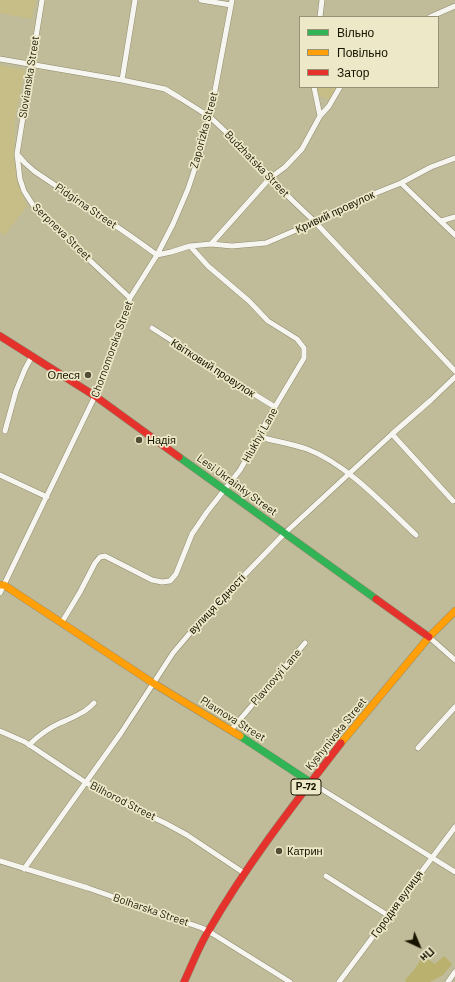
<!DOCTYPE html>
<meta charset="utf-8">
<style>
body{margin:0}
#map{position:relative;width:455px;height:982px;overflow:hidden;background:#c0bb98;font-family:Barlow,sans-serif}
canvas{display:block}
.legend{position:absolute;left:299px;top:16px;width:140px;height:72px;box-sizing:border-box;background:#ece8c8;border:1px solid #979378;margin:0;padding:5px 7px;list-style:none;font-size:12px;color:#171400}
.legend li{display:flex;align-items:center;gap:8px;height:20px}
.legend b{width:20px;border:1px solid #979378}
.north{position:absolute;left:399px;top:926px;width:40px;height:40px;-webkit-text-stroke:3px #ece8c8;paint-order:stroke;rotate:136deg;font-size:11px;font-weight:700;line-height:16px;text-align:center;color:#171400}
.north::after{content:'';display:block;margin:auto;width:14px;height:18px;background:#171400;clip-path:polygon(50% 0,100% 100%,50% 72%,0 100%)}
</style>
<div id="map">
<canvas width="455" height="982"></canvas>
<ul class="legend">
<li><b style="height:5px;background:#30b455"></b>Вільно</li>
<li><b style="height:5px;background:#ff9f0a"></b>Повільно</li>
<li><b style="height:5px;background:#e5322d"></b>Затор</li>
</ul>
<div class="north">Пн</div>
</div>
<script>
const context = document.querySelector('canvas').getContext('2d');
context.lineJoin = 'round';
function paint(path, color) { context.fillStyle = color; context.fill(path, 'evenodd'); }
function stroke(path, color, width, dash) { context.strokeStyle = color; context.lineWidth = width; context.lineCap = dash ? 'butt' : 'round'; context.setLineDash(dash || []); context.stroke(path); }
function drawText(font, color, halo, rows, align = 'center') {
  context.font = font + ' Barlow,sans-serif'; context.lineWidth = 3.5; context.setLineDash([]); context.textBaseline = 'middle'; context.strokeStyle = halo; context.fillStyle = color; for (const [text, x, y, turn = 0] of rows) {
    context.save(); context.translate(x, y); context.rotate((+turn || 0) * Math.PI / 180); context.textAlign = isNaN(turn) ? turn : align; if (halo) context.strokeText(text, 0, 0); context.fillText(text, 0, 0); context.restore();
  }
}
const built = new Path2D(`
 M 0,0 L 36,0 L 32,19 L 0,13 Z
 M 0,65 L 25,70 L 15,117 L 14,156 L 16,179 L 27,206 L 5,235 L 2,233 L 0,234 Z
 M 318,87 L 336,87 L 330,99 L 318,96 Z`);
const green = new Path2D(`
 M 423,956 L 435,964 L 444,956 L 452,964 L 443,975 L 430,982 L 406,982 L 405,980 L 414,970 Z`);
const street = new Path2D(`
 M 42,0 L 17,154 L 20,179 L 24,191 L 33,205 L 66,238 L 130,298
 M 201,0 L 231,5
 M 320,17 L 322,0
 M 430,17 L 455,6
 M 0,59 L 122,80 L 165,89 L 180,98 L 210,117 L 242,147 L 292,200 L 315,222 L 455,371
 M 122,80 L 135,0
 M 314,87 L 320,116
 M 17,154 L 25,163 L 34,171 C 75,199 117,225 157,255 L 173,224 L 188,189 L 204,141 L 210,117 L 232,0
 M 401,183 L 432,213 L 455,235
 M 441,221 L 455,217
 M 211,244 L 232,246 L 266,243 L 315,222 L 335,211 L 356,201 L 401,183 L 431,167 L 455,158
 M 152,328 L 182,347 L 215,370 L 275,407
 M 5,431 L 16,391 L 25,369 L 32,356
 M 392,434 L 453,501
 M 259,437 C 275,441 292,444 307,449 C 347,464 385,506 416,535
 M 0,475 L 47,497
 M 0,593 L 95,396 L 130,298 L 157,255 L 171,252 L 190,246 L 211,244 L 270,178 L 285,167 L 302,149 L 320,116 L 329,106 L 340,87
 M 62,622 L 80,592 L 95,563 L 100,557 L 105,556 L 152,580 L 162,582 L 170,581 L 176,574 L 192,534 L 207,512 L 240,470 L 259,437 L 266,422 L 304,358 L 304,348 L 297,339 L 268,321 L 249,301 L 208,266 L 190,246
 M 429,637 L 455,660
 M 231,730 L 305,643
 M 0,731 L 25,742 L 85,782 L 124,804 L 165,823 L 187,835 L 244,873
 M 29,745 C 38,736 49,728 60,723 C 67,720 75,717 81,713 C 86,711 90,707 94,703
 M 418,748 L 455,707
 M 310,782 L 455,872
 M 0,861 L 88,888 L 202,928 L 213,934 L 290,982
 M 24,869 L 121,733 L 173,653 L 201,620 L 285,533 L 392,434 L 431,400 L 455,377
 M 326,876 L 389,916
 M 339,982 L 455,827
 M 448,982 L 455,972`);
const fast = new Path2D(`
 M 179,457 L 376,599
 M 240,736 L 310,782`);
const slow = new Path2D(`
 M 0,585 L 4,585 L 153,683 L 240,736
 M 341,743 L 429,637 L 455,611`);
const jam = new Path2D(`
 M 0,336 L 95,396 L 179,457
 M 376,599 L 429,637
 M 184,982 C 192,965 199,946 209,930 C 247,864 294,804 341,743`);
const markers = [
 [88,375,4,"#524e35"],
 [139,440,4,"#524e35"],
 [279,851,4,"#524e35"]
];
const shields = [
 [306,787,30]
];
const shieldNames = [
 ["Р-72",306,787]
];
const streetNames = [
 ["Slovianska Street",29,77,-81],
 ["Zaporizka Street",204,130,-75],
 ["Budzhatska Street",257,164,46],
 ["Pidgirna Street",86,206,34],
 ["Кривий провулок",335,212,-25],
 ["Serpneva Street",62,232,44],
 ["Chornomorska Street",112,349,-70],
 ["Квітковий провулок",213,368,33],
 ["Hlukhyi Lane",260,435,-61],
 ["Lesi Ukrainky Street",237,485,36],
 ["вулиця Єдності",217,604,-47],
 ["Plavnovyi Lane",276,677,-49],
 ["Plavnova Street",233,719,32],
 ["Kyshynivska Street",336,734,-51],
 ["Bilhorod Street",123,801,27],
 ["Городня вулиця",397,904,-54],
 ["Bolharska Street",151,910,19]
];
const poiNames = [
 ["Олеся",80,375,"right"],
 ["Надія",147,440],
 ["Катрин",287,851]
];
paint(built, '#c6be86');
paint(green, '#b9b16d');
stroke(street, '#8e8b6e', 6);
stroke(fast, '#8e8b6e', 8);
stroke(slow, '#8e8b6e', 8);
stroke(jam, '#8e8b6e', 8);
stroke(street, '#f6f5f0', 5);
stroke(fast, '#30b455', 7);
stroke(slow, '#ff9f0a', 7);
stroke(jam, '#e5322d', 7);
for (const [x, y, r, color] of markers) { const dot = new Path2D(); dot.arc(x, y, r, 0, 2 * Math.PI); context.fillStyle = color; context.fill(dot); stroke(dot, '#ece8c8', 1.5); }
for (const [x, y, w] of shields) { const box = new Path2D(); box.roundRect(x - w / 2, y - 8, w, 16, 3); context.fillStyle = '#ece8c8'; context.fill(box); stroke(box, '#171400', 1); }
drawText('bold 10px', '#171400', null, shieldNames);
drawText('11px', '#171400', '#ece8c8', streetNames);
drawText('11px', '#171400', '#ece8c8', poiNames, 'left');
</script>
